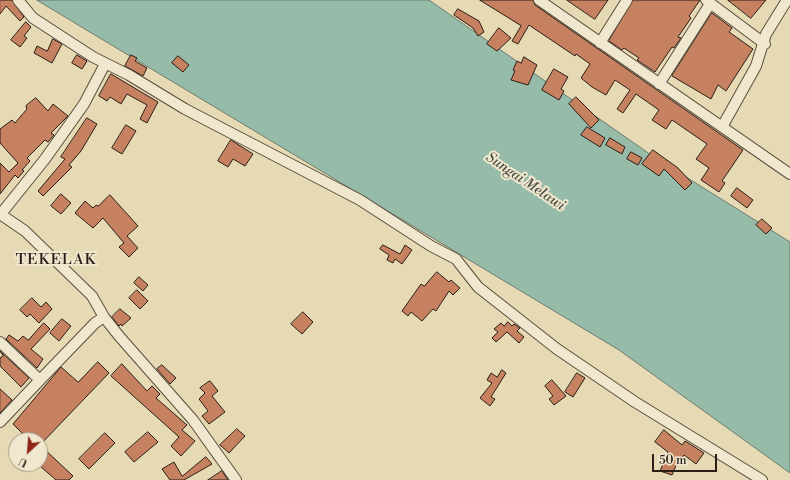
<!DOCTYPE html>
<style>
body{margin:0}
#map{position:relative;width:790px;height:480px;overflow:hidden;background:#e6dab4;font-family:"Libre Bodoni",serif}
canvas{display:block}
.north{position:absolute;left:8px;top:432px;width:40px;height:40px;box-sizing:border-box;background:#efe7ce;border:1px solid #a19785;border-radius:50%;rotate:206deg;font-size:11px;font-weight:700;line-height:16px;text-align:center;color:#2b1e17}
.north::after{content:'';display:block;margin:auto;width:14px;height:18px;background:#8f2418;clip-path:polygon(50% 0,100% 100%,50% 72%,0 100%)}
.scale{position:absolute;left:652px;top:454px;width:65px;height:18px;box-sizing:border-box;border:2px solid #2b1e17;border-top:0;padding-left:5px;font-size:12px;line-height:14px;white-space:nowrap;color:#2b1e17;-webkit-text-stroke:3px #efe7ce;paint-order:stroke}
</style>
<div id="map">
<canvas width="790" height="480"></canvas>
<div class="north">U</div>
<div class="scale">50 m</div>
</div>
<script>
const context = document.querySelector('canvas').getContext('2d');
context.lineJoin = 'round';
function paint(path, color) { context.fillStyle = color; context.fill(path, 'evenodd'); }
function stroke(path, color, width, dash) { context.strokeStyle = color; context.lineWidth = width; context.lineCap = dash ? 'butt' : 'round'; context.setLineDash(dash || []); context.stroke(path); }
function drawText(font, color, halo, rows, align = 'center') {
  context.font = font + ' "Libre Bodoni",serif'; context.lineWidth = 4; context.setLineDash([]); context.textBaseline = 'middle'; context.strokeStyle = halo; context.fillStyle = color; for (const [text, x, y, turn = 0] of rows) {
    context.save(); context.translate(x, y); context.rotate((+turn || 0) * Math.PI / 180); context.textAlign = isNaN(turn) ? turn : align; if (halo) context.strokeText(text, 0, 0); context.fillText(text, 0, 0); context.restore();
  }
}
const water = new Path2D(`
 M 37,0 L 429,0 L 654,157 L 790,242 L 790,473 L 619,350 Z`);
const building = new Path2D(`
 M 0,0 L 12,0 L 24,17 L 20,21 L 6,6 L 0,14 Z
 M 480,0 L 533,0 L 535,5 L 743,150 L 722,181 L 725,183 L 719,192 L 701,180 L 709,168 L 696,159 L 707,144 L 672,120 L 666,129 L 652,120 L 659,110 L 636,94 L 623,113 L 617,109 L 630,90 L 615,80 L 606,95 L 592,87 L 581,78 L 590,64 L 576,54 L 575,56 L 529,25 L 518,44 L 512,41 L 521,26 Z
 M 567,0 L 608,0 L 595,19 Z
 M 633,0 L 700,0 L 689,16 L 691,18 L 678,37 L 681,38 L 674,48 L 672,47 L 655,72 L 637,60 L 639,58 L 624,48 L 622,50 L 609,41 Z
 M 728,0 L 766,0 L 751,18 Z
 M 458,9 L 479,21 L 484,32 L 478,36 L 473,28 L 454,15 Z
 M 712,13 L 732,28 L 729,32 L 753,49 L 726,91 L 718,85 L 711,99 L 672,76 Z
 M 26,22 L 31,27 L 24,36 L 27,38 L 20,47 L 11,40 Z
 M 499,28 L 511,38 L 497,51 L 487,44 Z
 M 53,39 L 62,44 L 52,63 L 34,53 L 37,46 L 47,51 Z
 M 77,55 L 87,61 L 82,69 L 72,63 Z
 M 131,55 L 137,58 L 135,61 L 147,68 L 143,76 L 125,66 Z
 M 178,56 L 189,65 L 183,72 L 172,63 Z
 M 524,57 L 537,65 L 528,85 L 511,80 L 515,71 L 513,70 L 517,61 L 521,63 Z
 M 554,69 L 568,77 L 561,89 L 564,91 L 559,100 L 542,90 Z
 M 111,74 L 158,102 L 147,123 L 140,119 L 147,105 L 127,94 L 121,104 L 110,97 L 107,101 L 99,96 Z
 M 576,97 L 599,120 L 591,128 L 569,104 Z
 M 36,98 L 48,111 L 53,104 L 68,116 L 51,133 L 54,135 L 48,142 L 45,140 L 27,158 L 30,161 L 22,170 L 24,171 L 18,178 L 15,175 L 0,194 L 0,163 L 9,172 L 18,163 L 0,143 L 0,129 L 12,120 L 15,123 L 27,109 L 26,106 Z
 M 87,118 L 97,124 L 81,151 L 69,165 L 72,167 L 43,196 L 38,191 L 65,159 L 61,157 Z
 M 126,125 L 136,131 L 122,154 L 112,148 Z
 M 587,127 L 605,138 L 600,147 L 581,135 Z
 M 610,138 L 625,147 L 622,154 L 606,145 Z
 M 231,140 L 253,154 L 245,166 L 233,159 L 228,167 L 218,161 Z
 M 653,150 L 678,168 L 692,183 L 685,190 L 664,169 L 659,176 L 642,164 Z
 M 631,152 L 642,158 L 638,165 L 627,159 Z
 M 737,188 L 753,200 L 747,208 L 731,196 Z
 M 61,194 L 71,203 L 61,214 L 51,206 Z
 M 110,195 L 138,226 L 127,236 L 138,248 L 129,257 L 119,247 L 124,243 L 103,218 L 93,228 L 75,213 L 85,201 L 93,208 L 96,205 L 98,206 Z
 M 762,219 L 772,228 L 766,234 L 756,225 Z
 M 383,245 L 400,254 L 405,245 L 412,250 L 402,264 L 395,259 L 393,263 L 387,260 L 389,255 L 380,249 Z
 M 437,272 L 449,282 L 451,280 L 460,288 L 453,295 L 449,291 L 436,311 L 433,309 L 422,321 L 411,312 L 408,316 L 402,311 L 421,284 L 424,286 Z
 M 139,277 L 148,285 L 143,291 L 134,283 Z
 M 137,290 L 148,301 L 140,309 L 129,298 Z
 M 32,298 L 41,307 L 46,302 L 52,309 L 39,323 L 30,314 L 27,317 L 20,310 Z
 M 120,309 L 131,318 L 122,326 L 121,324 L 119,326 L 112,317 Z
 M 303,312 L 313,322 L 302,334 L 291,324 Z
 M 62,319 L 71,326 L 59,341 L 50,333 Z
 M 508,322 L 512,326 L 514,324 L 520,328 L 517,331 L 524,337 L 519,343 L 507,332 L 496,342 L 492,338 L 498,332 L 494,329 L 501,323 L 504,326 Z
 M 44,323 L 50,329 L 31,349 L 43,359 L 37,368 L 6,339 L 9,335 L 18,341 L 23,336 L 28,340 Z
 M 0,351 L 29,378 L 21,387 L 0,366 L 0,358 L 3,356 Z
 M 98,362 L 109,373 L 40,445 L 73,476 L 69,480 L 56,480 L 40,466 L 40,440 L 29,440 L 13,424 L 61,367 L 78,382 Z
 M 122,364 L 147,391 L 152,386 L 160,394 L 156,398 L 187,425 L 182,430 L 195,441 L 181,456 L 171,446 L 179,437 L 111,376 Z
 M 162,365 L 176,378 L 170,384 L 157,369 Z
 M 502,370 L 506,373 L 491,397 L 495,399 L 490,406 L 480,398 L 492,383 L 487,380 L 491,373 L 497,377 Z
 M 577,373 L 585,378 L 573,397 L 565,392 Z
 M 552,380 L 566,396 L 554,405 L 549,399 L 553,396 L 545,386 Z
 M 210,381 L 218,391 L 212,396 L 225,412 L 209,424 L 202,416 L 208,411 L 199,399 L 205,393 L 200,388 Z
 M 0,389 L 12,400 L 0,413 Z
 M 237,429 L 245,436 L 229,453 L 220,445 Z
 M 664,430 L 682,445 L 685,441 L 704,453 L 696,464 L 684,455 L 681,460 L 679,458 L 672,475 L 660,471 L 668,452 L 655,442 Z
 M 148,432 L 158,442 L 134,462 L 125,452 Z
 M 105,433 L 115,443 L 89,469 L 79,459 Z
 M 206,457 L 212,464 L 184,480 L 170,480 L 162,469 L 174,462 L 182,476 Z
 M 222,471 L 228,480 L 208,480 Z`);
const street = new Path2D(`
 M 18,0 L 33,18 L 93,57 L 129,75 L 185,109 L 360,200 L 431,246 L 456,259 L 478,287 L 557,349 L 635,402 L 762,480
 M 539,0 L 790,174
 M 706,0 L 765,44
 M 600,43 L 627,0
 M 659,84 L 710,4
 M 722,127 L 756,66 L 766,34 L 787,0
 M 0,214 L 25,231 L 92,296 L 104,317 L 119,336 L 193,420 L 236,480
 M 0,215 L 45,159 L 84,104 L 105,64
 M 0,342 L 40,380 L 95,323 L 104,317
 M 0,422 L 40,380`);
const waterNames = [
 ["Sungai Melawi",525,182,34]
];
const quarterNames = [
 ["TEKELAK",56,260]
];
paint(water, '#97bba9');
stroke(water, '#6c7c6f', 1);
paint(building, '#c68160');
stroke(building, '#2b1e17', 1);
stroke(street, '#5a4d3e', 12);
stroke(street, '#efe7ce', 10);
drawText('italic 14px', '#4b4d43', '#efe7ce', waterNames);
context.letterSpacing = '1px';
drawText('15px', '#2b1e17', '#efe7ce', quarterNames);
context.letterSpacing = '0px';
</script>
